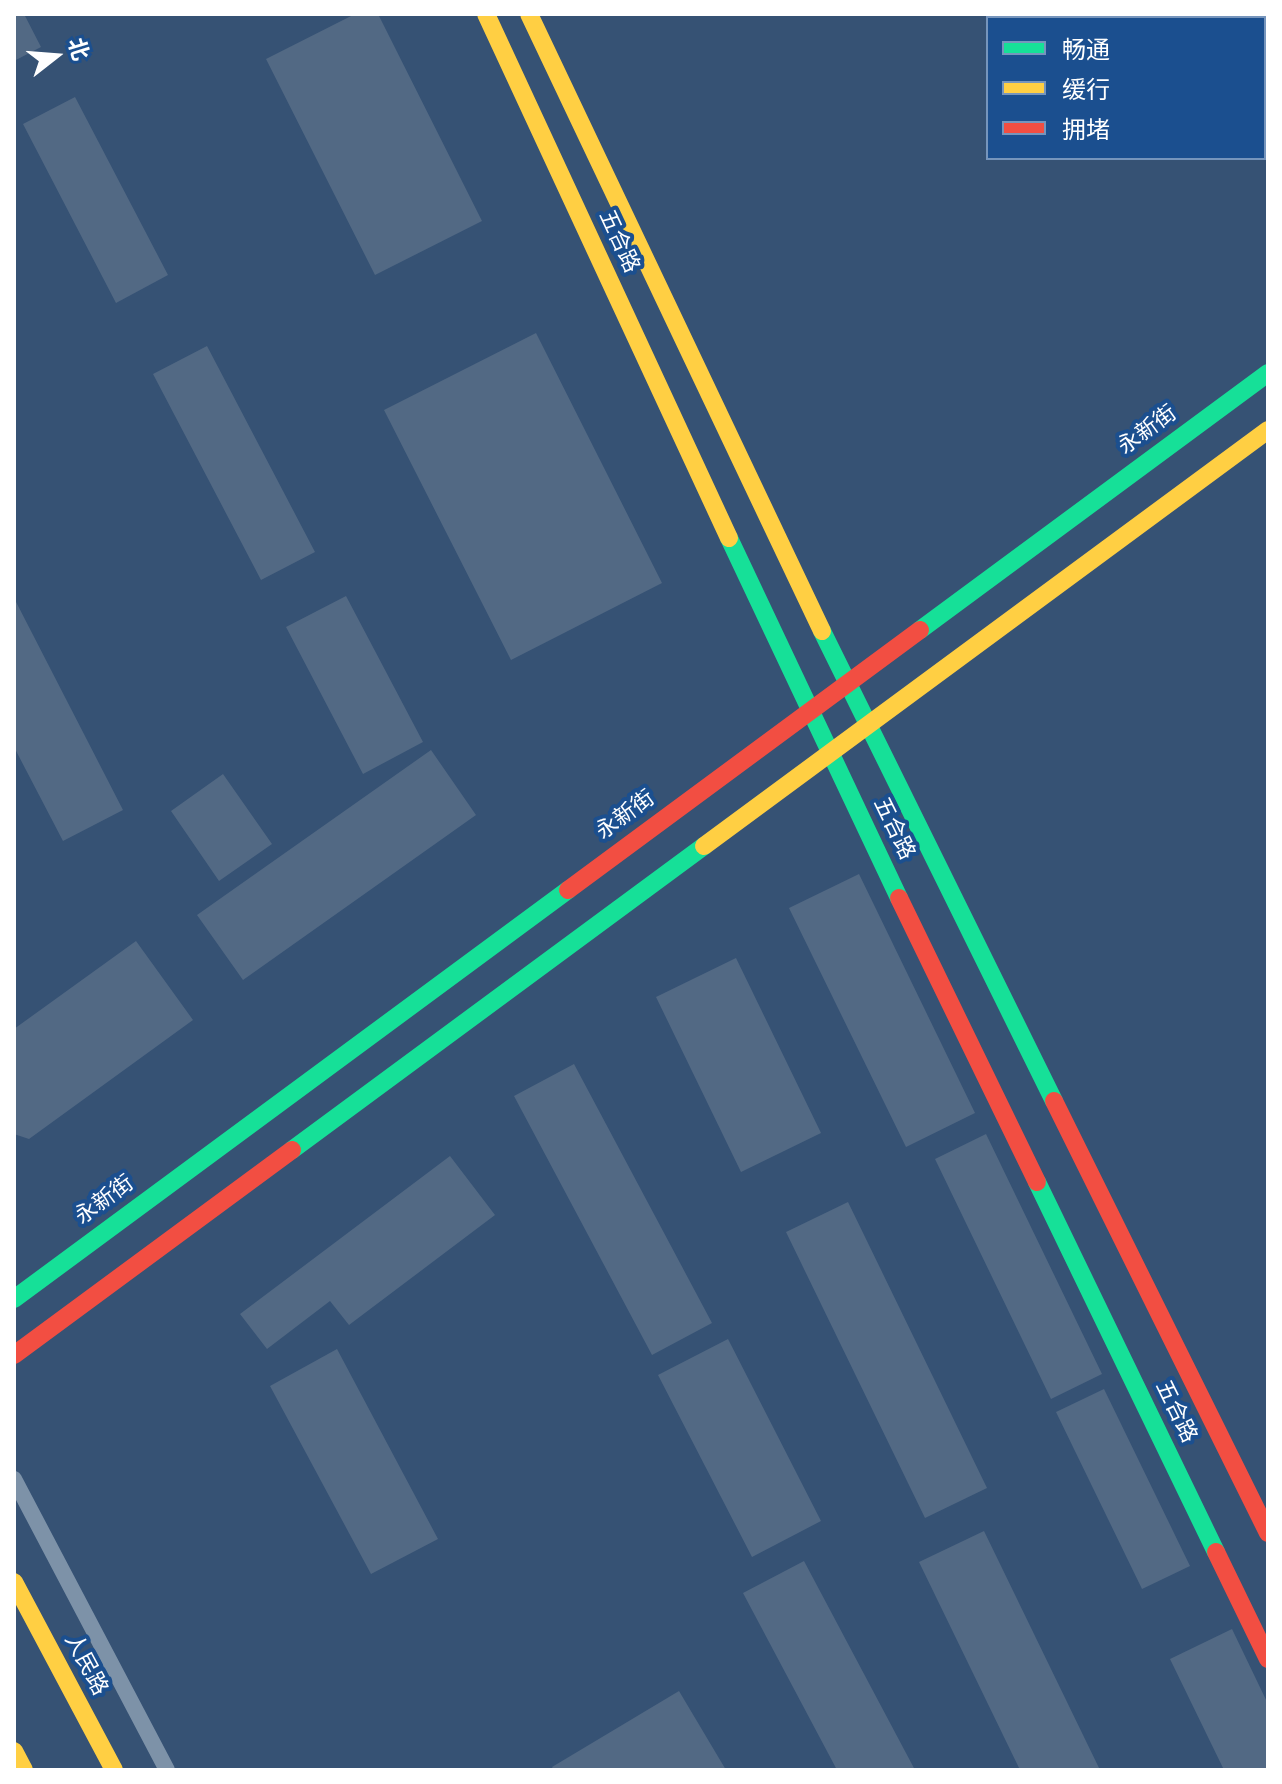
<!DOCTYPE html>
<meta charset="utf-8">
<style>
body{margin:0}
#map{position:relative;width:1282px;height:1784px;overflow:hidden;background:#365274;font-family:Jost,"Noto Sans SC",sans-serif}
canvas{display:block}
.frame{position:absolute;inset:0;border:16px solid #fff;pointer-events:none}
.legend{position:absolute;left:986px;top:16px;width:280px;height:144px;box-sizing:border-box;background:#1b4f8f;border:2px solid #7695bc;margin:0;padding:10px 14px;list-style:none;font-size:24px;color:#fff}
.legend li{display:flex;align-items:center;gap:16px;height:40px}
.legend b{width:40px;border:2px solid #7695bc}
.north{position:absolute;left:16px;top:16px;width:80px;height:80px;-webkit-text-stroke:6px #1b4f8f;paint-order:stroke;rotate:73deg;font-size:22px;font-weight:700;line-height:32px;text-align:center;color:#fff}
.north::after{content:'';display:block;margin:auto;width:28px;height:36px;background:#fff;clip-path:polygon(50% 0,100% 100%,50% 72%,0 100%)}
</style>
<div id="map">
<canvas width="1282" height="1784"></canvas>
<div class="frame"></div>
<ul class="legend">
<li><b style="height:10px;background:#16e098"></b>畅通</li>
<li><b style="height:10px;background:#ffcf43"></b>缓行</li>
<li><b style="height:10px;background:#f24e42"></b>拥堵</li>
</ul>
<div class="north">北</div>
</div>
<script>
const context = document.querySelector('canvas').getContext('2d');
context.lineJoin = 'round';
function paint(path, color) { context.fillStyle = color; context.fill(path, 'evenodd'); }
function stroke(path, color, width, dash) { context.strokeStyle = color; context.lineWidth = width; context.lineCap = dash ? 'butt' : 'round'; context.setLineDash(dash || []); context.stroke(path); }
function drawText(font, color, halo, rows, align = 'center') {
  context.font = font + ' Jost,"Noto Sans SC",sans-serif'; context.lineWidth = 8; context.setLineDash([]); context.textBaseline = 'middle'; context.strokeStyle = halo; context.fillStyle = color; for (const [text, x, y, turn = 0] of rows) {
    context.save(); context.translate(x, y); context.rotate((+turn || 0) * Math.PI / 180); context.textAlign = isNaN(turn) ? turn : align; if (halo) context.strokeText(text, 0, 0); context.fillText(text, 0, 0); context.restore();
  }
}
const building = new Path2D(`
 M 14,14 L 24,14 L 41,47 L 14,61 Z
 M 355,14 L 378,14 L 482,221 L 375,275 L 266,59 Z
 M 75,97 L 168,275 L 116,303 L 23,124 Z
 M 536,333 L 662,583 L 511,660 L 384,410 Z
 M 207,346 L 315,552 L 261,580 L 153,374 Z
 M 346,596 L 423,742 L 363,774 L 286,627 Z
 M 14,598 L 123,810 L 63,841 L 14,747 Z
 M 431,750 L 476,815 L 243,980 L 197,915 Z
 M 223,774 L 272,844 L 219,881 L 171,811 Z
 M 859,874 L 975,1113 L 906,1147 L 789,908 Z
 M 136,941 L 193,1020 L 29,1139 L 14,1134 L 14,1029 Z
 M 736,958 L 821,1133 L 741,1172 L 656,997 Z
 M 574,1064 L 712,1323 L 652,1355 L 514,1096 Z
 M 986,1134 L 1102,1374 L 1051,1399 L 935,1159 Z
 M 450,1156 L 495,1215 L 349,1325 L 330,1301 L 267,1349 L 240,1314 Z
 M 848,1202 L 987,1488 L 925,1518 L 786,1232 Z
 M 728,1339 L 821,1521 L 752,1557 L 658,1375 Z
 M 337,1349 L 438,1539 L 371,1574 L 270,1386 Z
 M 1104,1389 L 1190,1566 L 1142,1589 L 1056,1412 Z
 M 984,1531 L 1100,1770 L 1020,1770 L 919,1562 Z
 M 804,1561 L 915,1770 L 837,1770 L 743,1593 Z
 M 1232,1629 L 1268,1704 L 1268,1770 L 1224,1770 L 1170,1659 Z
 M 679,1691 L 726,1770 L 554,1770 L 552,1767 Z`);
const lane = new Path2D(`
 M 14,1479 L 167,1770`);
const fast = new Path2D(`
 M 729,538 L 899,898
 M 920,630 L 1268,373
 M 822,631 L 1054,1101
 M 292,1150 L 704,846
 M 1037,1182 L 1216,1552
 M 14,1299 L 568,890`);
const slow = new Path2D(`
 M 486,14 L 729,538
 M 529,14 L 822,631
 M 704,846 L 1268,430
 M 14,1582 L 114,1770
 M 14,1751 L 24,1770`);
const jam = new Path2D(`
 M 568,890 L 920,630
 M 899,898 L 1037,1182
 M 1054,1101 L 1268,1533
 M 14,1355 L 292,1150
 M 1216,1552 L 1268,1659`);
const streetNames = [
 ["五合路",618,242,65],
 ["永新街",1148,431,-36],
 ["永新街",626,816,-36],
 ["五合路",893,829,64],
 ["永新街",105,1201,-36],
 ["五合路",1175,1412,64],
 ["人民路",85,1665,62]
];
paint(building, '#526984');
stroke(lane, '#7d92a8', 16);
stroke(fast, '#16e098', 18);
stroke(slow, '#ffcf43', 18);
stroke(jam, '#f24e42', 18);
drawText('22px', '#fff', '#1b4f8f', streetNames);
</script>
